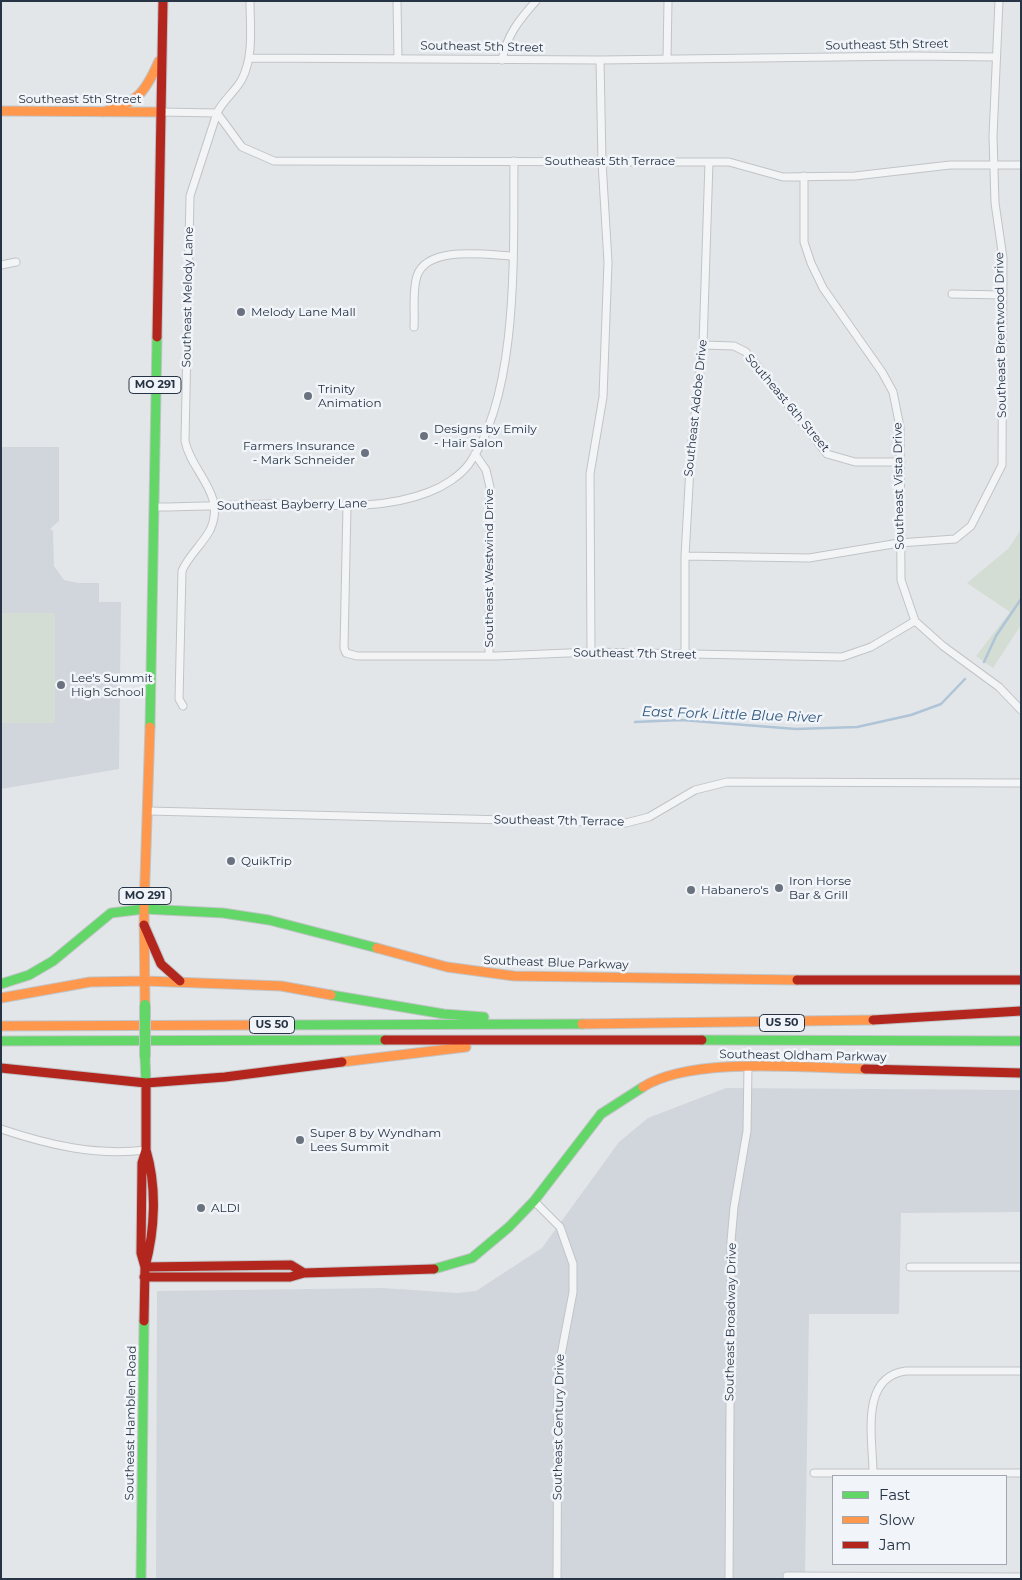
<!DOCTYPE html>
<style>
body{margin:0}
#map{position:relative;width:1022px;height:1580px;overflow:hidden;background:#e3e6e9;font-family:Montserrat,sans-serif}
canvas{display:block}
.frame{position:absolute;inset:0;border:2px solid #273445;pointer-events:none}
.legend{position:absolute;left:832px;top:1475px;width:175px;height:90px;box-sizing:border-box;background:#f1f4f8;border:1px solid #a0a7b0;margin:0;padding:6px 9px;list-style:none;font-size:15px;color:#273445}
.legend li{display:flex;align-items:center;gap:10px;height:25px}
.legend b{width:25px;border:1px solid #a0a7b0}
</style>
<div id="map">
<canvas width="1022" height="1580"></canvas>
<div class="frame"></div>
<ul class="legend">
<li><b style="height:6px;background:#63d668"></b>Fast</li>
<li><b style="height:6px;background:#ff974d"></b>Slow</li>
<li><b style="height:6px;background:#b3261e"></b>Jam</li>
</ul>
</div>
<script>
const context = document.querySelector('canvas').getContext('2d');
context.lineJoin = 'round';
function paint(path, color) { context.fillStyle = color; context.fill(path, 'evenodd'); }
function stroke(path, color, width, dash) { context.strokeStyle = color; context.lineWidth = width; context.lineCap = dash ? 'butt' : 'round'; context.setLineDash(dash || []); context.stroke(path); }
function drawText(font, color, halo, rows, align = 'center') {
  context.font = font + ' Montserrat,sans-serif'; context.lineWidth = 5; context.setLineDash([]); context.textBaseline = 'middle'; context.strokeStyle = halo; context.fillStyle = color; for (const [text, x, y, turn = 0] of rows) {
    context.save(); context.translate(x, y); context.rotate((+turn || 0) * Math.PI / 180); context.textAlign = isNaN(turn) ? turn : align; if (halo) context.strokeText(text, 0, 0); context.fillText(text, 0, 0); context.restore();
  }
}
const built = new Path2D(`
 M 1,447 L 59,447 L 59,521 L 50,529 L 53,531 L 54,566 L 64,580 L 78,583 L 99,583 L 99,602 L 121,602 L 119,769 L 1,789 Z
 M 726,1088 L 1021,1090 L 1021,1212 L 901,1213 L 899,1314 L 809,1314 L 805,1579 L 156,1579 L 157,1291 L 383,1288 L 457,1293 L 476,1291 L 542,1248 L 619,1142 L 648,1118 Z`);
const green = new Path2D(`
 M 1021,529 L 1021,625 L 993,668 L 976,656 L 1010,612 L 967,583 L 1009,548 Z
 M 1,613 L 55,613 L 55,723 L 1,723 Z`);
const stream = new Path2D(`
 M 984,662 L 996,636 L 1021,599
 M 635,722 L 681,720 L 796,729 L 857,727 L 911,715 L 941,704 L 965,679`);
const street = new Path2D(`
 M 397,1 L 398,59
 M 249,58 L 600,60 L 914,56 L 995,57
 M 667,59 L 668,1
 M 502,60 C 507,35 519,20 536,1
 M 161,112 L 217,113
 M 217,113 L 242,147 L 274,161 L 709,162 L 729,162 L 783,177 L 855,176 L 950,165 L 1021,165
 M 804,176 L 804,242 L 811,263 L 823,288 L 882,372 L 893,392 L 900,427 L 901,580 L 915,621 L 943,646 L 999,687 L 1021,710
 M 1,265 L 16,262
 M 952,294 L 1003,295
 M 414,327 C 415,311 412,291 417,276 C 427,245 488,255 513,256
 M 703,345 L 734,346 L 746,352 L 827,454 L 855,462 L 901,462
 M 475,454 L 486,470 L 490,487 L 489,656
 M 347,506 L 344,648 L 346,653 L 357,656 L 497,656 L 591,652 L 842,657 L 871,647 L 915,621
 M 155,507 C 192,507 230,505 268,504 C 322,504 378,512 429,492 C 443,487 460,476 469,464 C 520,393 513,247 514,161
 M 685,556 L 809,558 L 899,543 L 955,539 L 971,526 L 1002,465 L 1003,258 L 995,203 L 993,136 L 999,1
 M 591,652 L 590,474 L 603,397 L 608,262 L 602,162 L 600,60
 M 685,654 L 685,556 L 691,450 L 703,345 L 709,162
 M 183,706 L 179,699 L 182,571 C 188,556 202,545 210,530 C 227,494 191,472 185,441 L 190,196 L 217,113 C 223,100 236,91 242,79 C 254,56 250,26 250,1
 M 149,811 L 626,823 L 649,817 L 695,790 L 727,782 L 1021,783
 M 1,1129 C 49,1145 95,1156 146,1150
 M 534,1201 L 560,1227 L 573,1264 L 573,1292 L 558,1371 L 557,1579
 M 910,1267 L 1021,1267
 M 814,1473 L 1021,1473
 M 873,1473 C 873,1439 859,1377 906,1371 L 1021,1371
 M 787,1576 L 1021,1577
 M 729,1579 L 731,1241 L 734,1207 L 747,1131 L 748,1066`);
const fast = new Path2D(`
 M 150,727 L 157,337
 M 1,984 L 29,975 L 53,961 L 111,913 L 144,909 L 223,913 L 269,920 L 377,948
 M 331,995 L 444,1014 L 484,1017
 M 274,1025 L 582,1024
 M 702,1040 L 1021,1041
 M 1,1041 L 385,1040
 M 145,1057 L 146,1083
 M 434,1269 L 472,1258 L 509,1227 L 534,1201 L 601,1114 L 643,1087
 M 141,1579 L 144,1321`);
const slow = new Path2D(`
 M 1,111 L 161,112
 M 103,112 C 137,103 145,93 159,61
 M 377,948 L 447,967 L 514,976 L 797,980
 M 1,998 L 90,982 L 145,981 L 281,986 L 331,995
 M 145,1005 L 144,909 L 150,727
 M 582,1024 L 873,1020
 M 1,1026 L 274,1025
 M 342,1062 L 466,1047
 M 643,1087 C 691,1056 808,1068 865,1069`);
const jam = new Path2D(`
 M 157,337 L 163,1
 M 144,925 L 161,964 L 180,981
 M 797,980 L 1021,980
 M 873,1020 L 1021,1011
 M 385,1040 L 702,1040
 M 1,1068 L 146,1083 L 225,1077 L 342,1062
 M 865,1069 L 1021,1073
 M 146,1083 L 146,1150 L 142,1163 L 141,1253 L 145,1267 C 155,1230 157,1187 146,1150
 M 144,1277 L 290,1277 L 304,1273 L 434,1269
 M 144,1321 L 145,1267 L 291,1265 L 304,1273`);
const fastBridge = new Path2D(`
 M 145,1005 L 145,1057`);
const markers = [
 [241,312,5,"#69727e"],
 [308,396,5,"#69727e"],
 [424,436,5,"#69727e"],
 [365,453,5,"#69727e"],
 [61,685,5,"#69727e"],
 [231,861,5,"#69727e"],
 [779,888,5,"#69727e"],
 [691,890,5,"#69727e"],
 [300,1140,5,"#69727e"],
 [201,1208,5,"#69727e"]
];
const shields = [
 [155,385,52],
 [145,896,52],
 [782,1023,45],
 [272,1025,45]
];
const shieldNames = [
 ["MO 291",155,385],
 ["MO 291",145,896],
 ["US 50",782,1023],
 ["US 50",272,1025]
];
const streetNames = [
 ["Southeast 5th Street",887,45,-1],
 ["Southeast 5th Street",482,47,1],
 ["Southeast 5th Street",80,99],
 ["Southeast 5th Terrace",610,161],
 ["Southeast Melody Lane",188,297,-89],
 ["Southeast Brentwood Drive",1001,335,-91],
 ["Southeast 6th Street",787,403,50],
 ["Southeast Adobe Drive",696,408,-84],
 ["Southeast Vista Drive",899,486,-91],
 ["Southeast Bayberry Lane",292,505,-1],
 ["Southeast Westwind Drive",489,568,-90],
 ["Southeast 7th Street",635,654,1],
 ["Southeast 7th Terrace",559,821,1],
 ["Southeast Blue Parkway",556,963,2],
 ["Southeast Oldham Parkway",803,1056,1],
 ["Southeast Broadway Drive",731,1322,-89],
 ["Southeast Hamblen Road",131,1423,-89],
 ["Southeast Century Drive",559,1427,-89]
];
const poiNames = [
 ["Melody Lane Mall",251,312],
 ["Trinity",318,389],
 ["Animation",318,403],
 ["Designs by Emily",434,429],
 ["- Hair Salon",434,443],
 ["Farmers Insurance",355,446,"right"],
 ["- Mark Schneider",355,460,"right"],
 ["Lee's Summit",71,678],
 ["High School",71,692],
 ["QuikTrip",241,861],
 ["Iron Horse",789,881],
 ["Bar & Grill",789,895],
 ["Habanero's",701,890],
 ["Super 8 by Wyndham",310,1133],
 ["Lees Summit",310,1147],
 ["ALDI",211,1208]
];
const waterNames = [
 ["East Fork Little Blue River",732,715,2]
];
paint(built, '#d1d6dd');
paint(green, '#d4ddd3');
stroke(stream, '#afc4d7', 2.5);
stroke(street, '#c1c4c7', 9);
stroke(fast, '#c1c4c7', 11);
stroke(slow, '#c1c4c7', 11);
stroke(jam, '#c1c4c7', 11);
stroke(street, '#f3f4f5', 7);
stroke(fast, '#63d668', 9);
stroke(slow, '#ff974d', 9);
stroke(jam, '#b3261e', 9);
stroke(fastBridge, '#bfc3c7', 12, []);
stroke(fastBridge, '#63d668', 10);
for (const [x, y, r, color] of markers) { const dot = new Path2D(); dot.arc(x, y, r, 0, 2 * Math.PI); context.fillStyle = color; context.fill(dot); stroke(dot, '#f1f4f8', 2); }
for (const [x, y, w] of shields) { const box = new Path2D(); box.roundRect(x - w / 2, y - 8.5, w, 17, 4); context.fillStyle = '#f1f4f8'; context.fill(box); stroke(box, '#273445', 1); }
drawText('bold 11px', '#273445', null, shieldNames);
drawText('12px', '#273445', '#f1f4f8', streetNames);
drawText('12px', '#273445', '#f1f4f8', poiNames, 'left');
drawText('italic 14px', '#2d557d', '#f1f4f8', waterNames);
</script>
